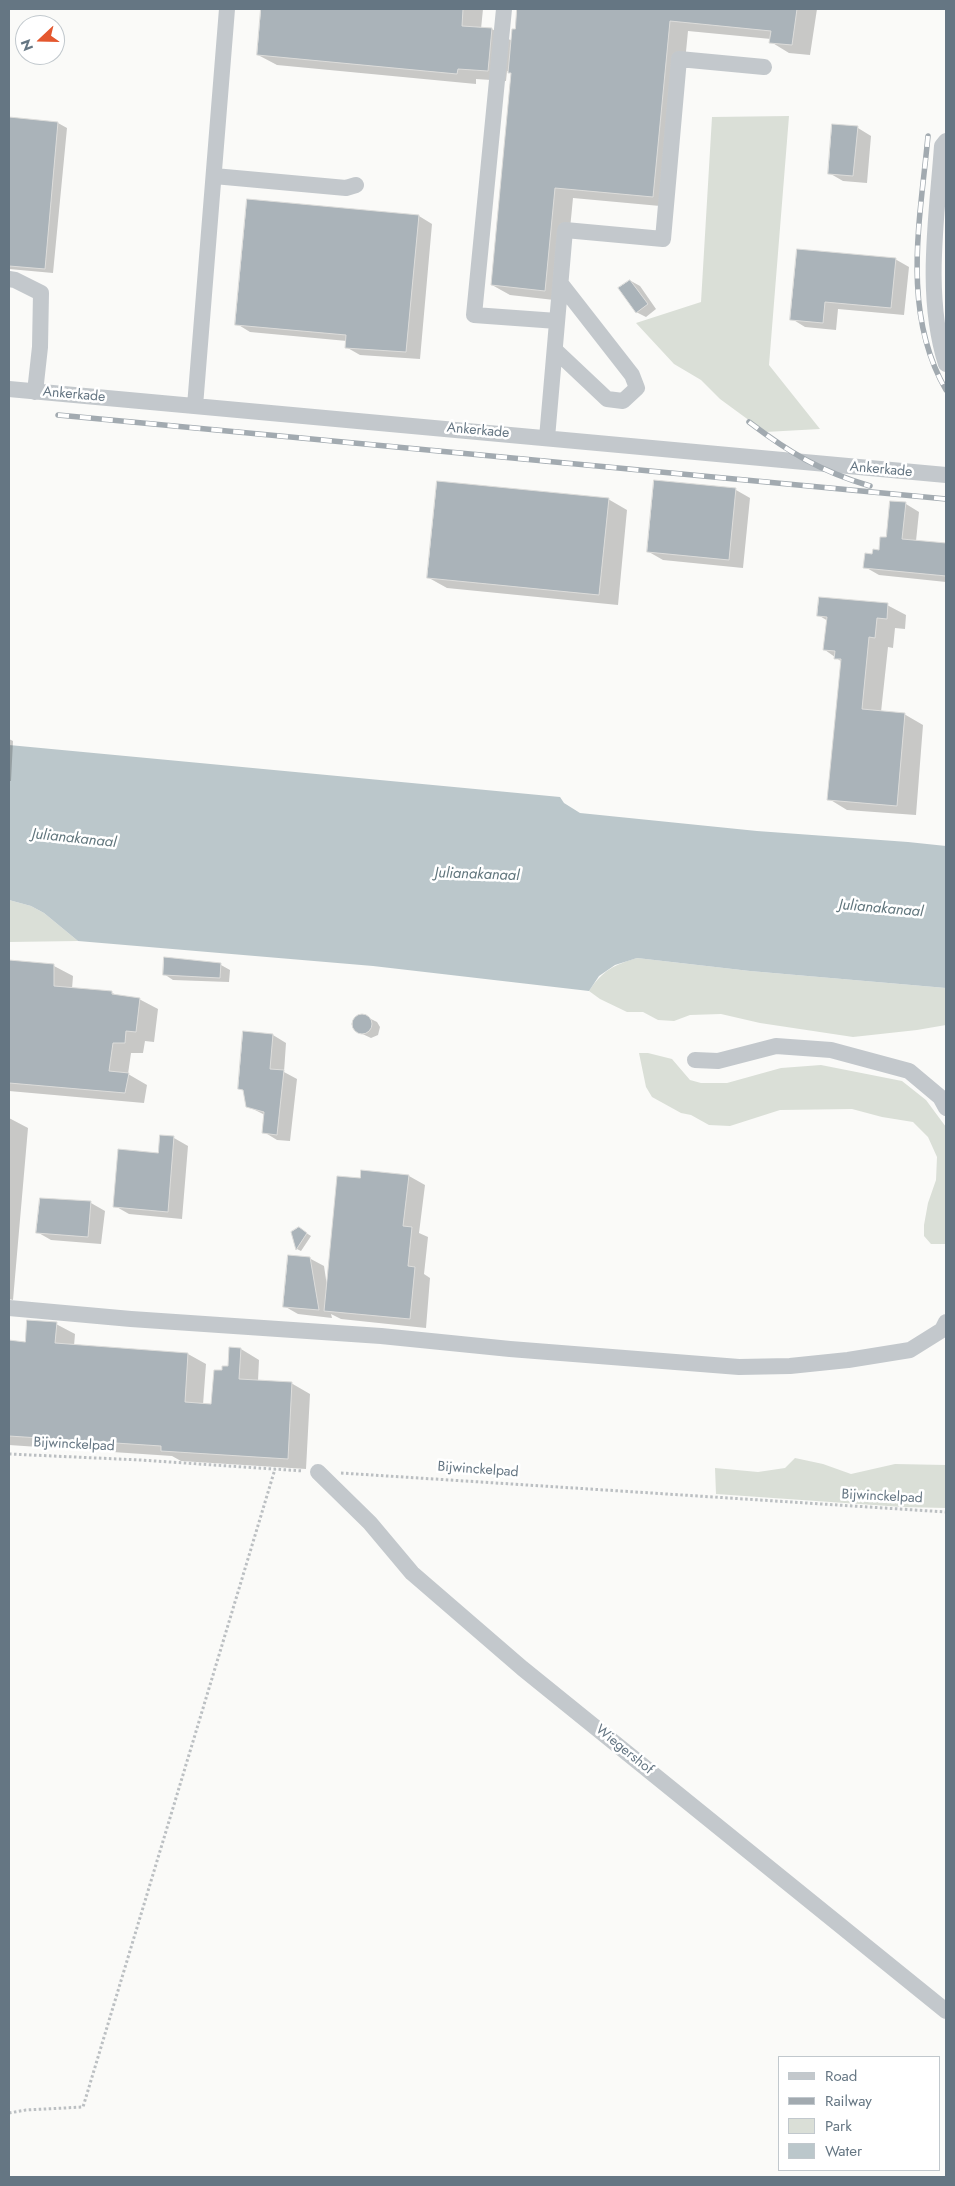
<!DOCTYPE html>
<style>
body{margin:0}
#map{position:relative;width:955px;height:2186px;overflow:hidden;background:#fafaf8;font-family:Jost,sans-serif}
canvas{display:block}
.frame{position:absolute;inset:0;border:10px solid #657683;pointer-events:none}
.legend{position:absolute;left:778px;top:2056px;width:162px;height:115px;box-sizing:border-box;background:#fff;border:1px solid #c1c8cd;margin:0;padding:6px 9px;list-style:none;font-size:15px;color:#657683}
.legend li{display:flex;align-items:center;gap:10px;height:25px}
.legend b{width:25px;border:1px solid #c1c8cd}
.north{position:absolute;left:15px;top:15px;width:50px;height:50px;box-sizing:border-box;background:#fff;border:1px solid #c1c8cd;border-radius:50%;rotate:249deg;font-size:14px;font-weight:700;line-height:20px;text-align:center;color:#657683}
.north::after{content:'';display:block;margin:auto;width:18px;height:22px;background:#e4572e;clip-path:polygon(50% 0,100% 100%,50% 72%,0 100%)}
</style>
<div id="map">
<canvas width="955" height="2186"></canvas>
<div class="frame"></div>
<ul class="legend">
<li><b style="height:6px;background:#c3c8cc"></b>Road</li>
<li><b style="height:6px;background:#a2aab0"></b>Railway</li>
<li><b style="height:14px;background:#dadfd7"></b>Park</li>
<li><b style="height:14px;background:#bbc7cb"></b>Water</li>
</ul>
<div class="north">N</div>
</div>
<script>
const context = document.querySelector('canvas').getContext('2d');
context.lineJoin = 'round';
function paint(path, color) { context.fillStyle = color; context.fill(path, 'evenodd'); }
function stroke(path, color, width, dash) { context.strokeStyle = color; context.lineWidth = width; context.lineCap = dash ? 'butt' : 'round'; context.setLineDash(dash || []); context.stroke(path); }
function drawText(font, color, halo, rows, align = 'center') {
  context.font = font + ' Jost,sans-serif'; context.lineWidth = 5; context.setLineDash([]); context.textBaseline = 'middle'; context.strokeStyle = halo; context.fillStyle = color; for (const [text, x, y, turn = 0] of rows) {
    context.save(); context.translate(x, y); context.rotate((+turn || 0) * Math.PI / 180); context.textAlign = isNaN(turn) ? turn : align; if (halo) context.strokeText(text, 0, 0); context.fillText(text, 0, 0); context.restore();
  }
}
const green = new Path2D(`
 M 789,116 L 769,365 L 820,429 L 765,432 L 720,399 L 701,380 L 674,364 L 636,323 L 701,302 L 712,117 Z
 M 9,900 L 31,906 L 44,913 L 78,941 L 9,942 Z
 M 637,958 L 750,971 L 946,988 L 946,1025 L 917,1030 L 853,1037 L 760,1023 L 721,1014 L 690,1015 L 674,1021 L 658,1020 L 643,1012 L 627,1012 L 600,999 L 589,991 C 603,970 614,965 637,958 Z
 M 639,1053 L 648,1053 L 672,1059 L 690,1080 L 701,1083 L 727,1083 L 781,1068 L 821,1065 L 902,1081 L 926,1100 L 946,1127 L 946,1244 L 931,1244 L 924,1236 L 924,1225 L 928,1203 L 936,1180 L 937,1157 L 928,1137 L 913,1122 L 882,1117 L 852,1109 L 780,1110 L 730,1126 L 709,1125 L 691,1115 L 681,1113 L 652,1097 L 646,1087 Z
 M 795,1458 L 823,1464 L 851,1474 L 895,1464 L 946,1465 L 946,1508 L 902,1507 L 716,1494 L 715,1468 L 758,1472 L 785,1468 Z`);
const water = new Path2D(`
 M 9,745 L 560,797 L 564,803 L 580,813 L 757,831 L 908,842 L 946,846 L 946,988 L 750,971 L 637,958 L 615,965 L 599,976 L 589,991 L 373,966 L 78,941 L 44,913 L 31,906 L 9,900 Z`);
const shadow = new Path2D(`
 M 263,9 L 483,9 L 481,29 L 492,29 L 512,41 L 516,31 L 518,9 L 817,9 L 810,55 L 789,53 L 771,42 L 771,39 L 688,31 L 671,207 L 573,198 L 563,301 L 510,295 L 492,285 L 512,73 L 507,71 L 506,81 L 476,79 L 476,84 L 277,65 L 258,55 Z
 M 9,118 L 58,123 L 67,128 L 53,273 L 9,269 Z
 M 858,128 L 871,136 L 867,183 L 843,181 L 829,173 Z
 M 419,216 L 432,224 L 420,359 L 360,355 L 346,347 L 347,341 L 250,332 L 237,324 Z
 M 945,253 L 946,253 L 946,270 L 945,269 Z
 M 895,259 L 909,267 L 904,315 L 838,309 L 836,330 L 805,327 L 792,319 Z
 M 631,281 L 640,286 L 656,309 L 646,317 L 636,312 Z
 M 655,482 L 736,490 L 750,498 L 743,568 L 663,560 L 649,552 Z
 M 608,499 L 627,510 L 618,605 L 447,588 L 429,578 Z
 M 906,504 L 919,512 L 916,541 L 946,544 L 946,582 L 879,575 L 865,567 L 873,555 L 880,551 Z
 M 887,605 L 906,615 L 905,629 L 895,628 L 893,648 L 888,647 L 881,712 L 904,714 L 923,725 L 916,815 L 847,810 L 829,799 L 842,662 L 825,650 L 828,621 L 818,615 Z
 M 9,739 L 13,741 L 11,781 L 9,781 Z
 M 9,961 L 54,966 L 73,976 L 72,989 L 111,992 L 119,997 L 139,999 L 158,1009 L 154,1042 L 145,1041 L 143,1053 L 131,1053 L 128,1074 L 147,1085 L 144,1103 L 9,1091 Z
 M 221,965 L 230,970 L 229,982 L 173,980 L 164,974 Z
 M 363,1015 L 377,1022 L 380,1027 L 378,1035 L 371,1038 L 356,1031 L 353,1022 L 356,1018 Z
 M 244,1032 L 273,1035 L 286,1043 L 284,1072 L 297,1079 L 290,1141 L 277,1140 L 264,1132 L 265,1115 L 247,1106 L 245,1091 L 240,1088 Z
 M 9,1118 L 28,1128 L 13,1300 L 9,1299 Z
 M 174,1138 L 188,1146 L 182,1219 L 129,1214 L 115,1206 Z
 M 362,1171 L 409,1176 L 425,1185 L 419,1233 L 428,1237 L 424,1274 L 430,1278 L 426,1328 L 341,1319 L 331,1314 L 332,1318 L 298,1314 L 284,1306 L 309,1258 L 324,1266 L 327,1286 L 362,1180 Z
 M 91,1203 L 105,1211 L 101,1244 L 51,1240 L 37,1232 Z
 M 303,1231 L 311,1236 L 301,1251 L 297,1249 L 292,1232 Z
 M 56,1324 L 75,1334 L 74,1346 L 188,1354 L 206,1364 L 203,1405 L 212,1405 L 223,1372 L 229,1367 L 230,1348 L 241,1349 L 259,1360 L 258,1381 L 291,1383 L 310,1394 L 306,1469 L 181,1461 L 172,1456 L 9,1445 L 9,1342 L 26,1343 Z`);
const building = new Path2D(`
 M 261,9 L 463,9 L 462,26 L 492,28 L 488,71 L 458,69 L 457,74 L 257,55 Z
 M 517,9 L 797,9 L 792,45 L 769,43 L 771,31 L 670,21 L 653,197 L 555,188 L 545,291 L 491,285 L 511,73 L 508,73 L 512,29 L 515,29 Z
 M 9,117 L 58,122 L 45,269 L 9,266 Z
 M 832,124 L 858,126 L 853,176 L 828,174 Z
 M 247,199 L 419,215 L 406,352 L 345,348 L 346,335 L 235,325 Z
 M 797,249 L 896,258 L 891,308 L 825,302 L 823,323 L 790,320 Z
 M 630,280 L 648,304 L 636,313 L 618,288 Z
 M 654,480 L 736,488 L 729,560 L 647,552 Z
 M 437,481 L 609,498 L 599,595 L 427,578 Z
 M 890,501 L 906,502 L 902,539 L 946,543 L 946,576 L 863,568 L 865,553 L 872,554 L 873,549 L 879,550 L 880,537 L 886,537 Z
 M 819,597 L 888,603 L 887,619 L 877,618 L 875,638 L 869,637 L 862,709 L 905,713 L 897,806 L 827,800 L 841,659 L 834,659 L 835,651 L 823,650 L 827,617 L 817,616 Z
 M 164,957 L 221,963 L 220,978 L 163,975 Z
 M 9,960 L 54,964 L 54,986 L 112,991 L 112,994 L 140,998 L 136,1032 L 126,1031 L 125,1043 L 113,1043 L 109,1071 L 129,1073 L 125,1093 L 9,1083 Z
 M352 1024a10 10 0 1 1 20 0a10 10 0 1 1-20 0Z
 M 243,1031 L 273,1034 L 270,1069 L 284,1070 L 277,1135 L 262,1133 L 264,1112 L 246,1107 L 243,1090 L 238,1089 Z
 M 160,1135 L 174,1136 L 168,1212 L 113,1207 L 118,1149 L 158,1153 Z
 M 361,1170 L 409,1175 L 403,1226 L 412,1227 L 408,1266 L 415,1267 L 410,1319 L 324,1311 L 337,1176 L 360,1178 Z
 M 40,1198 L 91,1201 L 88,1237 L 36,1233 Z
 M 299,1227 L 307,1233 L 296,1250 L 291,1232 Z
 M 288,1255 L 310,1257 L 319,1310 L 283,1307 Z
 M 27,1320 L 57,1322 L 55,1343 L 188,1353 L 185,1402 L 211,1404 L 214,1370 L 222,1370 L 222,1366 L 228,1366 L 229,1347 L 241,1348 L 239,1379 L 292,1382 L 288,1459 L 161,1451 L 161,1446 L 9,1436 L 9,1340 L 25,1342 Z`);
const path = new Path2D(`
 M 9,1454 L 140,1460 L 303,1471
 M 341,1473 L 946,1512
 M 9,2113 L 26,2110 L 83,2107 L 275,1469`);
const minor = new Path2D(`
 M 504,9 L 474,315 L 557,321
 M 946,141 L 942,146 C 937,217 924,295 946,364
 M 214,176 L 346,188 L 356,185
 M 9,279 L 15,280 L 41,293 L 40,347 L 35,392
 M 555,350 L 607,399 L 623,401 L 637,388 L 632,375 L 561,284
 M 9,389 L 946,475
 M 195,406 L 227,9
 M 547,438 L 565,230 L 663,239 L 679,59 L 764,67
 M 695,1060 L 718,1061 L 776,1046 L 831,1050 L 909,1071 L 940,1097 L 946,1108
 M 9,1308 L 131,1319 L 381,1336 L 510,1349 L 739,1367 L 790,1366 L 848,1360 L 910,1350 L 942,1330 L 946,1322
 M 318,1472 L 370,1523 L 412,1573 L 522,1668 L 946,2011`);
const rail = new Path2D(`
 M 928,136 C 920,221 901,312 946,390
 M 58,415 L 946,499
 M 749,422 C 790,453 820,471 870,486`);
const streetNames = [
 ["Ankerkade",74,395,5],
 ["Ankerkade",478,431,5],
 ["Ankerkade",881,470,5],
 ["Bijwinckelpad",74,1445,3],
 ["Bijwinckelpad",478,1470,4],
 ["Bijwinckelpad",882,1497,3],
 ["Wiegershof",624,1750,39]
];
const waterNames = [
 ["Julianakanaal",74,839,6],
 ["Julianakanaal",477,875,2],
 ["Julianakanaal",881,909,5]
];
paint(green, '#dadfd7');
paint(water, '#bbc7cb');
paint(shadow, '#0003');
paint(building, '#aab3b9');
stroke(building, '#dcdcda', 1);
stroke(path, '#bbbfc2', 3, [2.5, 2.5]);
stroke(minor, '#c3c8cc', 16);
stroke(rail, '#a2aab0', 5.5);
stroke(rail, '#fff', 4, [11]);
drawText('14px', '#657683', '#fff', streetNames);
drawText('italic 15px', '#60757c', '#fff', waterNames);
</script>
